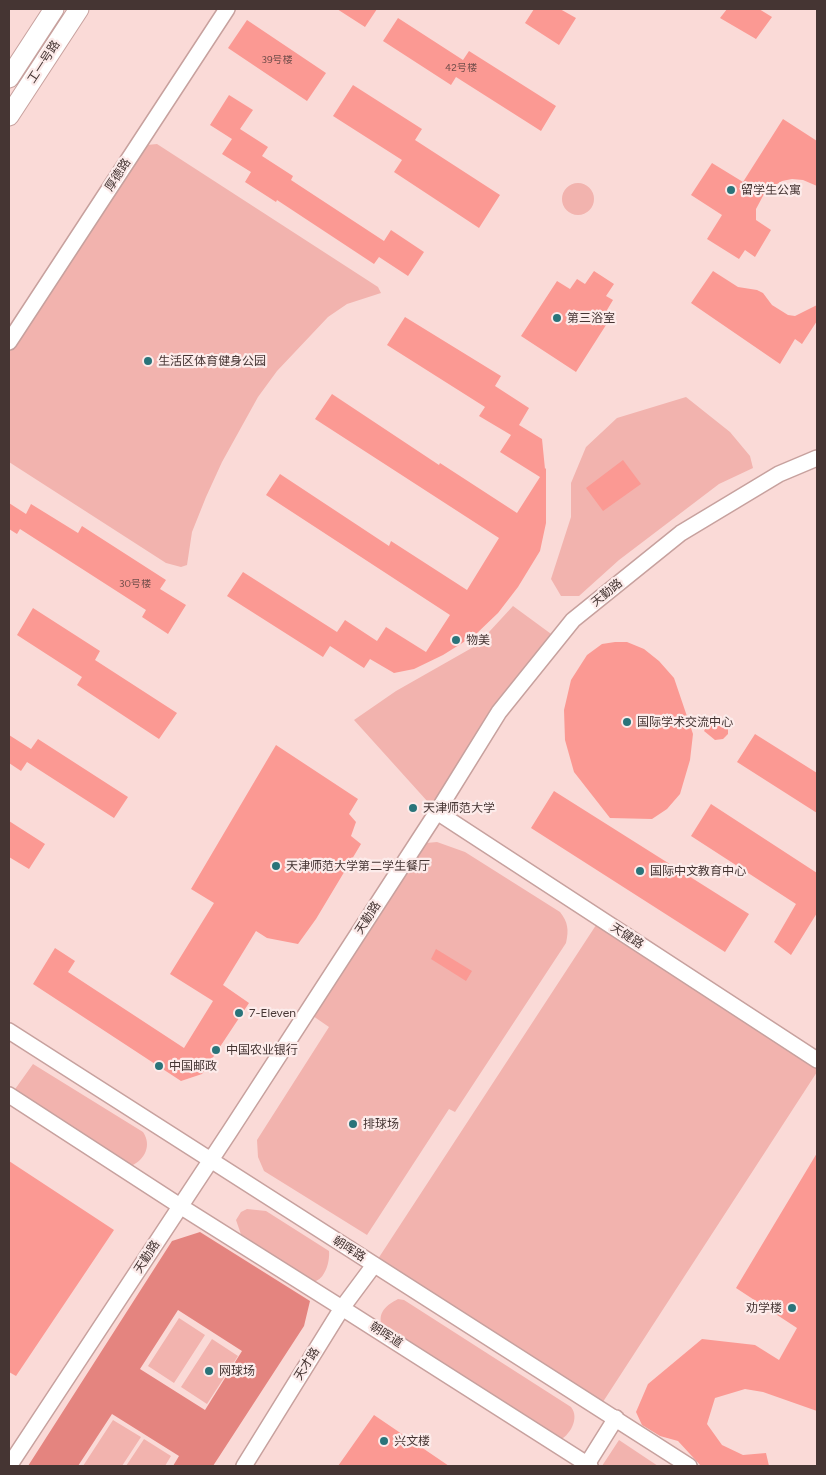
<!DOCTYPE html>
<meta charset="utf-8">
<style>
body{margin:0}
#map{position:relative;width:826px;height:1475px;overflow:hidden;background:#fadad7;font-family:Figtree,sans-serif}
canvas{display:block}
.frame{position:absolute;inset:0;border:10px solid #453533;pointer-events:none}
</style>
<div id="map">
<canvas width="826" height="1475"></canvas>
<div class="frame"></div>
</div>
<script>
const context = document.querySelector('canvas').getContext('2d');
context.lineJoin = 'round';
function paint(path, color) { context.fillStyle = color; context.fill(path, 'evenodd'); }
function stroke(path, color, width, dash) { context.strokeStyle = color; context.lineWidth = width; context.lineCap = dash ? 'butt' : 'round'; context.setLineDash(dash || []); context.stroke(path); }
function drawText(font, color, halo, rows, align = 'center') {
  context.font = font + ' Figtree,"Noto Sans SC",sans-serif'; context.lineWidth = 4.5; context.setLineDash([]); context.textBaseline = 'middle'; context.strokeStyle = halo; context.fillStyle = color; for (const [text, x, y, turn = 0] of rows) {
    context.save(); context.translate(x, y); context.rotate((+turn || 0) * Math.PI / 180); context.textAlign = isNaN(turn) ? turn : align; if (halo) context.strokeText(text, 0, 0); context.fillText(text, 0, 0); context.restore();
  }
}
const green = new Path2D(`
 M 157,144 L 378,287 L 381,293 L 347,304 L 328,317 L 277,371 L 258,397 L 222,462 L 206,497 L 192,532 L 187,565 L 181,567 L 166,563 L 9,462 L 9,351 L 140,149 L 147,145 Z
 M562 199a16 16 0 1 1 32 0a16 16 0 1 1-32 0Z
 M 686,397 L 730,432 L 750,456 L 753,468 L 719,484 L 619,560 L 579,596 L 561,596 L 551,579 L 571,517 L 571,483 L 586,447 L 617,418 Z
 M 513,606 L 558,639 L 437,812 L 354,720 L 396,691 L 477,645 Z
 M 437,842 L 465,852 L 560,912 C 568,922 569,930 566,943 L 455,1112 L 449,1109 L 367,1235 L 264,1171 L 258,1157 L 257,1140 L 329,1027 L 313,1016 L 426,843 Z
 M 600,919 L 817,1060 L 817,1072 L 599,1408 L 374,1265 Z
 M 33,1064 L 143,1132 C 152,1145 145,1160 131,1166 L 13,1092 Z
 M 247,1209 L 266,1211 L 329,1251 C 330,1260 326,1277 316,1281 C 313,1282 310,1282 307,1282 L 244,1243 L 236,1220 L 241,1212 Z
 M 398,1299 L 404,1300 L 571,1407 C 580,1418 570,1436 558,1441 L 382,1326 C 377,1312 387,1305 398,1299 Z
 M 179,1318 L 205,1335 L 174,1383 L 148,1366 Z
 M 212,1339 L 238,1356 L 207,1404 L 181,1387 Z
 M 113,1420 L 141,1437 L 122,1466 L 83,1466 Z
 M 144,1439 L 171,1456 L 165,1466 L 126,1466 Z
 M 619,1440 L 658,1466 L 602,1466 Z`);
const forest = new Path2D(`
 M 200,1232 L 310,1301 L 304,1326 L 213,1466 L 173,1466 L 179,1456 L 112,1414 L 78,1466 L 28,1466 L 172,1241 ZM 178,1310 L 242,1351 L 205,1410 L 140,1369 Z`);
const building = new Path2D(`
 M 337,9 L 377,9 L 365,27 Z
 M 534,9 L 560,9 L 576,18 L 559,45 L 525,23 Z
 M 727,9 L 759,9 L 772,17 L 756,39 L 720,18 Z
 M 398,18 L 463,60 L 469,51 L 556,106 L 541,131 L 456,77 L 451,85 L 383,41 Z
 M 247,20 L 326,73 L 307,101 L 228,48 Z
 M 353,85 L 422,129 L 415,140 L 500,195 L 479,228 L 394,172 L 402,160 L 333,116 Z
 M 229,95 L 253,110 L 240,129 L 268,147 L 262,156 L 293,176 L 291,180 L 384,241 L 391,230 L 424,252 L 408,276 L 379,257 L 374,264 L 277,200 L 276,202 L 245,182 L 251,172 L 222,154 L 232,139 L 210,125 Z
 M 783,119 L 817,141 L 817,186 L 803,180 L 792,179 L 782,181 L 772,187 L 764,194 L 756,209 L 756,220 L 771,230 L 755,257 L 745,250 L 739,259 L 707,239 L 722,215 L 691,195 L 712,163 L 743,182 Z
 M 594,271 L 614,284 L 606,296 L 613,300 L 607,310 L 613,314 L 576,372 L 521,336 L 557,281 L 570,289 L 577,279 L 585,284 Z
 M 713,271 L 738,287 L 757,290 L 763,293 L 772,305 L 788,315 L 795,316 L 817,305 L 817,321 L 802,344 L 795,339 L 780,364 L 691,303 Z
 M 405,317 L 501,376 L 495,386 L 529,408 L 519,425 L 542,439 L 545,469 L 546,468 L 546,523 L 540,551 L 518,587 L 498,613 L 475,635 L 443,655 L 414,669 L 394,673 L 370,659 L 364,668 L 330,646 L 323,657 L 227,596 L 243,572 L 337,632 L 345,620 L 377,641 L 386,627 L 426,652 L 450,615 L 266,495 L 280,474 L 389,546 L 391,541 L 467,590 L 499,538 L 315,419 L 332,394 L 439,465 L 440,463 L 517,513 L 540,477 L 500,452 L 511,435 L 479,416 L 485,407 L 387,345 Z
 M 623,460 L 641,484 L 603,511 L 586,488 Z
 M 9,503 L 26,514 L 31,504 L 78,533 L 82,526 L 166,580 L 160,589 L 186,605 L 168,634 L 142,617 L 146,610 L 20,529 L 17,534 L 9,529 Z
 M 33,608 L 100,651 L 95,660 L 177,713 L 159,739 L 77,685 L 82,677 L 17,635 Z
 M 615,642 L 627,642 L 644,649 L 659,661 L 674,678 L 693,734 L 690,760 L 680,794 L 667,809 L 652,819 L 610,818 L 574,772 L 565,740 L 564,710 L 571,680 L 587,655 L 602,644 Z
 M 716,718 L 723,719 L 728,724 L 728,734 L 723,739 L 715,740 L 704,731 L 709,722 Z
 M 755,734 L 817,773 L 817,813 L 737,762 Z
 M 9,735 L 31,749 L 38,739 L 128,797 L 114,818 L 27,762 L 21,771 L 9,763 Z
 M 276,745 L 358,799 L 349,814 L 356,822 L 351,836 L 361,844 L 316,919 L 298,944 L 267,938 L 256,931 L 223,985 L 249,1003 L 202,1074 L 181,1081 L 33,984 L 55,948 L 75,961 L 68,972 L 184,1048 L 213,1001 L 170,974 L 214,903 L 191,889 Z
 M 554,791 L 749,914 L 725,952 L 531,828 Z
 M 711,804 L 817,873 L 817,913 L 791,955 L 774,942 L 796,904 L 691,836 Z
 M 9,821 L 45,844 L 29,869 L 9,857 Z
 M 436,949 L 472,971 L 466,981 L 431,959 Z
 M 817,1153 L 817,1411 L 763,1392 L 745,1389 L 715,1398 L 707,1424 L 722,1445 L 743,1455 L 766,1453 L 769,1466 L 701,1466 L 678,1441 L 660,1436 L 642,1425 L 636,1412 L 648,1384 L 702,1339 L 755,1345 L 779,1360 L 797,1328 L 736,1288 Z
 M 9,1161 L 114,1230 L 16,1376 L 9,1372 Z
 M 374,1415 L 449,1466 L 338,1466 Z`);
const minor = new Path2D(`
 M 9,342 L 227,9
 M 437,812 L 817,1060
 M 9,1031 L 689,1466
 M 9,1095 L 180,1206 L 342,1308 L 590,1466
 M 9,1466 L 230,1131 L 437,812 L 499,712 L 573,620 L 681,533 L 779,474 L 817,458
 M 244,1466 L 342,1308 L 374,1265
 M 586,1466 L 616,1418`);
const major = new Path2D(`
 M 9,78 L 54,9
 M 9,116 L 79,9`);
const markers = [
 [731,190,5,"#2a747a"],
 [557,318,5,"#2a747a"],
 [148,361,5,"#2a747a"],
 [456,640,5,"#2a747a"],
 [627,722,5,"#2a747a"],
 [413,808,5,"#2a747a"],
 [276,866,5,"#2a747a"],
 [640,871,5,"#2a747a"],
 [239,1013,5,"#2a747a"],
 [216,1050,5,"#2a747a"],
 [159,1066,5,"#2a747a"],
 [353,1124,5,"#2a747a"],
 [792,1308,5,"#2a747a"],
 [209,1371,5,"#2a747a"],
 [384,1441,5,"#2a747a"]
];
const numberNames = [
 ["39号楼",277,60],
 ["42号楼",461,68],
 ["30号楼",135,584]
];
const streetNames = [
 ["工一号路",44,62,-57],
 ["厚德路",118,175,-57],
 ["天勤路",607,593,-39],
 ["天勤路",368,918,-57],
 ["天健路",627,936,33],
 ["朝晖路",349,1249,32],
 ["天勤路",147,1257,-57],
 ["朝晖道",386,1335,33],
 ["天才路",307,1364,-58]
];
const poiNames = [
 ["留学生公寓",741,190],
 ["第三浴室",567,318],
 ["生活区体育健身公园",158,361],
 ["物美",466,640],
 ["国际学术交流中心",637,722],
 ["天津师范大学",423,808],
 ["天津师范大学第二学生餐厅",286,866],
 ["国际中文教育中心",650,871],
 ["7-Eleven",249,1013],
 ["中国农业银行",226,1050],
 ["中国邮政",169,1066],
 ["排球场",363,1124],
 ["劝学楼",782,1308,"right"],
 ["网球场",219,1371],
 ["兴文楼",394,1441]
];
paint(green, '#f2b3ae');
paint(forest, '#e4847f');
paint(building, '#fb9993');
stroke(minor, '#c7a19e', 18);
stroke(major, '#c7a19e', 21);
stroke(minor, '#fff', 15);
stroke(major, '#fff', 19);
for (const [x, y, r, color] of markers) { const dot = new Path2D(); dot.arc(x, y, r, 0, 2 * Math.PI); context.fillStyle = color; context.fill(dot); stroke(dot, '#fcebea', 2); }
drawText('10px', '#724e4b', null, numberNames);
drawText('12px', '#453533', '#fcebea', streetNames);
drawText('12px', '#453533', '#fcebea', poiNames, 'left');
</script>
